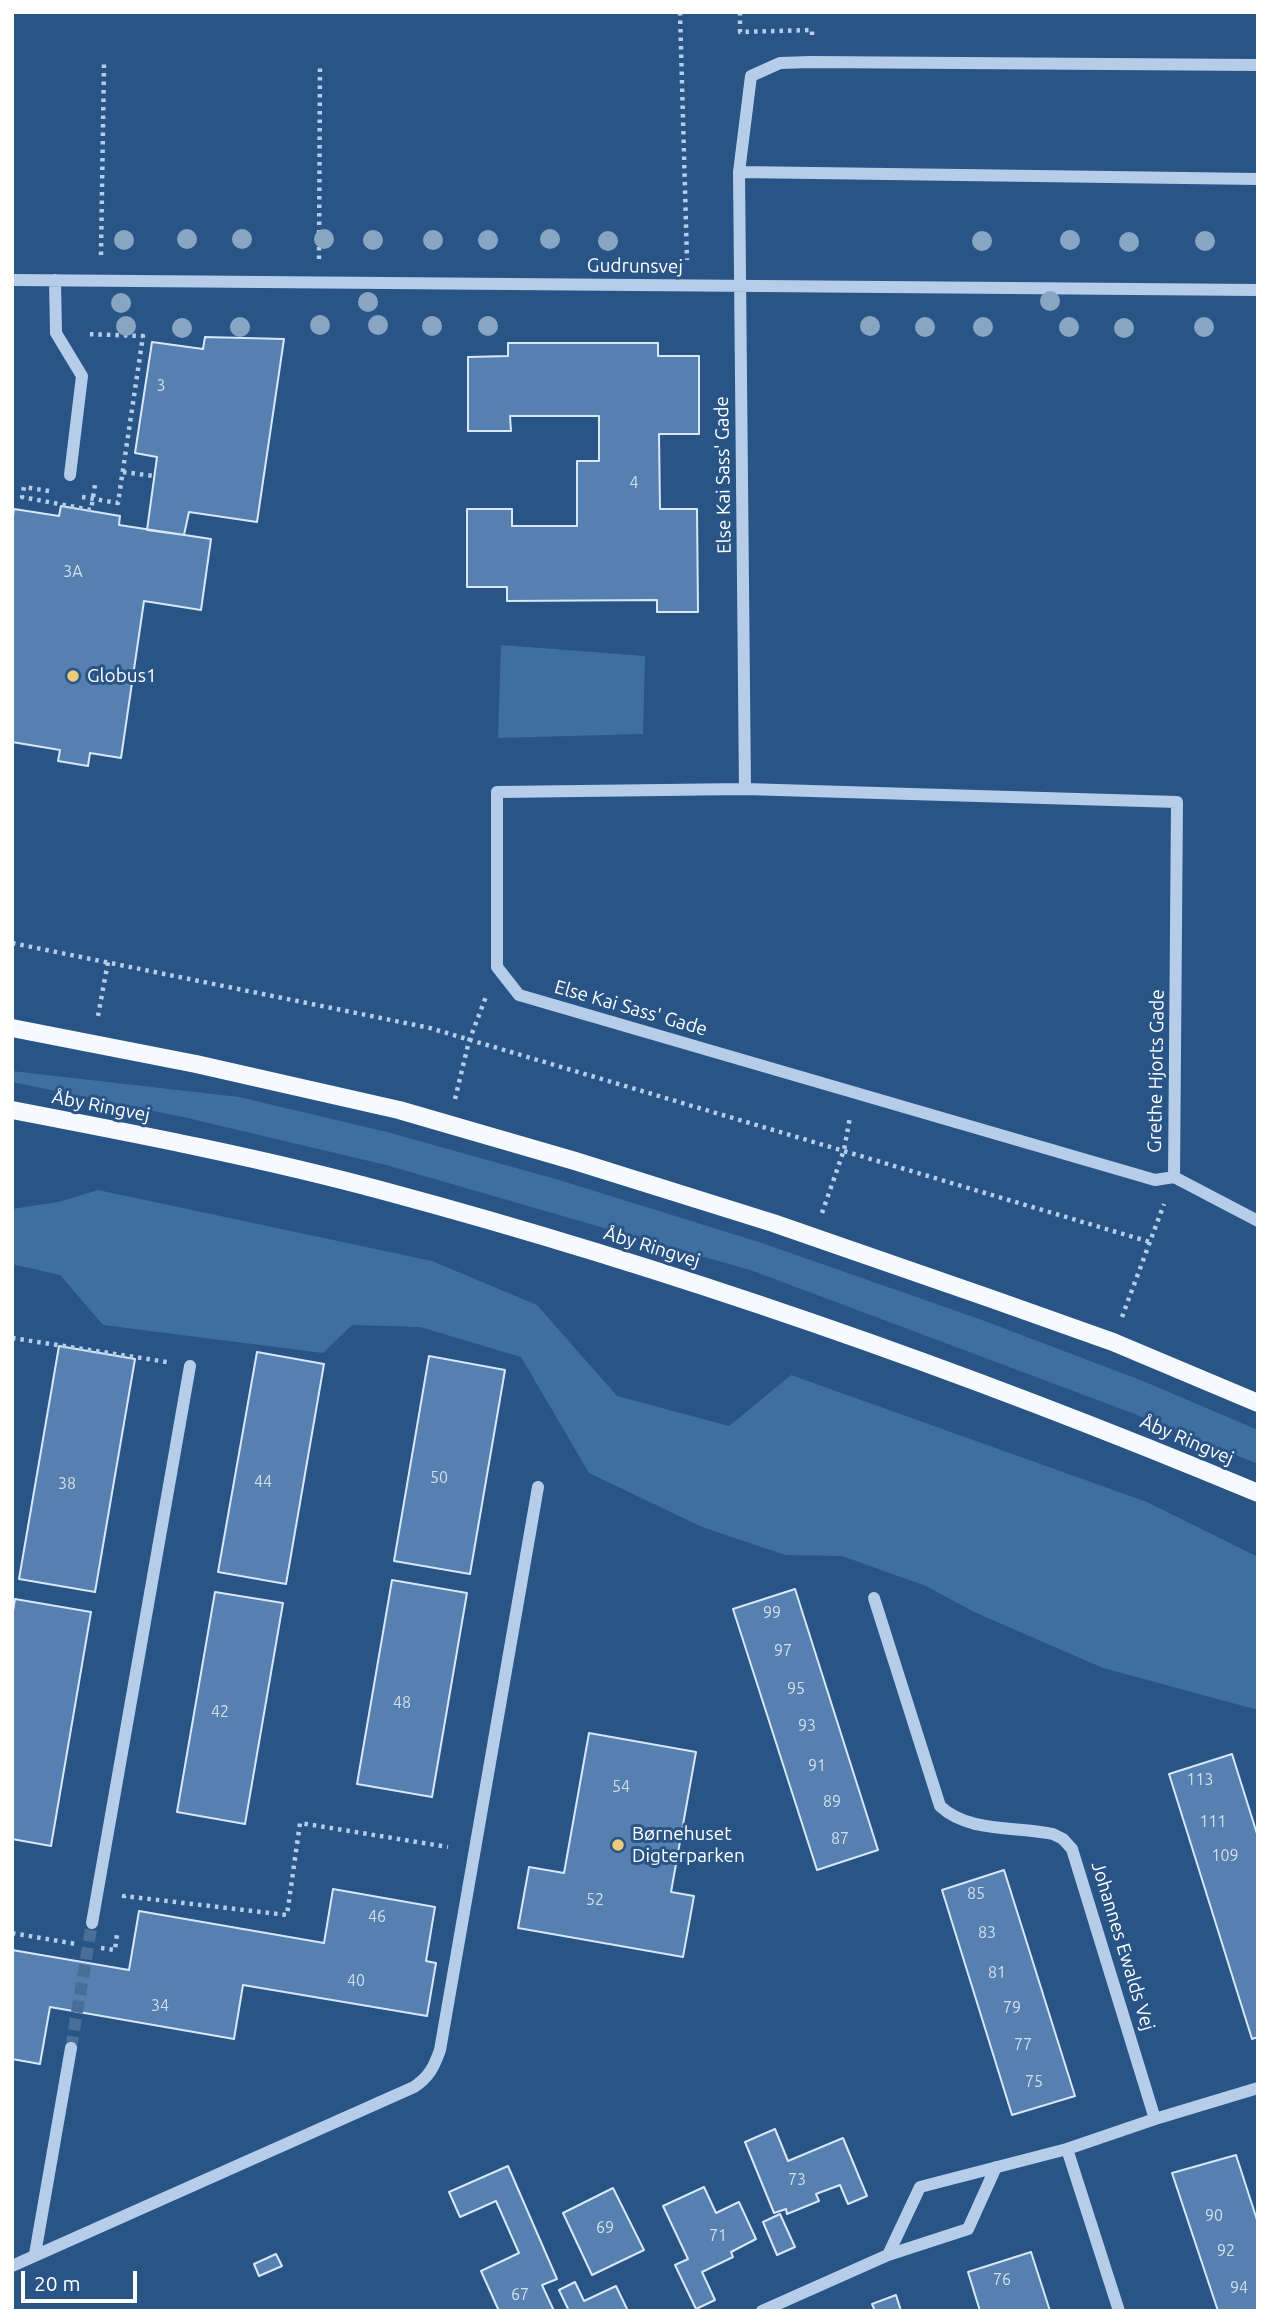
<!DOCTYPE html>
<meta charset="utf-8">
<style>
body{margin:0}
#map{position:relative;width:1270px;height:2323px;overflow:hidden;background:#295486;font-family:Ubuntu,sans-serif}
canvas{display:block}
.frame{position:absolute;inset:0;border:14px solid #fff;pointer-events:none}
.scale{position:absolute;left:21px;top:2271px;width:116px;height:32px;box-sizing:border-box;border:4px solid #fff;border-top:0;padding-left:9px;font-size:21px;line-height:24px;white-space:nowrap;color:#fff;-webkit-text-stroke:5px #295486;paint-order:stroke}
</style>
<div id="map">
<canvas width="1270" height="2323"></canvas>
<div class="frame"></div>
<div class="scale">20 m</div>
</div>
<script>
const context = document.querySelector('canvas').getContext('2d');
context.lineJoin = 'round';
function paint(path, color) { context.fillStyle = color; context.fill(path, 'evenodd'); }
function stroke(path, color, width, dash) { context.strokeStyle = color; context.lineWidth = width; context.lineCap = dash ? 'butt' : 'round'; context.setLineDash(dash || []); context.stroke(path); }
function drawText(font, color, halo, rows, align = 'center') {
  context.font = font + ' Ubuntu,sans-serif'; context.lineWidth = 6; context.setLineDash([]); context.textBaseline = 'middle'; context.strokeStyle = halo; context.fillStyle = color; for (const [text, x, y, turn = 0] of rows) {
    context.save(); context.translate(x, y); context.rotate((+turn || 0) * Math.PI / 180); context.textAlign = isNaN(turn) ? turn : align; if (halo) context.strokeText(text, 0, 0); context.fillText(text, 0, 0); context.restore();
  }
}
const green = new Path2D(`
 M 501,645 L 645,656 L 643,734 L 498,738 Z
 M 12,1071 L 239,1097 L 387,1132 L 559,1180 L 759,1242 L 982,1320 L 1143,1381 L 1258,1430 L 1258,1464 L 1132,1413 L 753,1271 L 386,1165 L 183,1117 L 12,1082 Z
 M 98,1190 L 432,1261 L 537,1305 L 617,1396 L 729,1426 L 791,1375 L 1147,1502 L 1258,1557 L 1258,1710 L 1103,1668 L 974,1612 L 926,1586 L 842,1556 L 785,1555 L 702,1527 L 589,1473 L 521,1357 L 420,1327 L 352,1325 L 323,1353 L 103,1325 L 60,1275 L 12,1264 L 12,1209 L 58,1202 Z`);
const building = new Path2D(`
 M 205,337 L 284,339 L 257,522 L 189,512 L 184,535 L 147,530 L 157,457 L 135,453 L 152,342 L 203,349 Z
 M 508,343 L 658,343 L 658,356 L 699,356 L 699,434 L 659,434 L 660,509 L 697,509 L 698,612 L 657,612 L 657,600 L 507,601 L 507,587 L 467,587 L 467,509 L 512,509 L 512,526 L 577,526 L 577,461 L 599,461 L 599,416 L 510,416 L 511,431 L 468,431 L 468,357 L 508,356 Z
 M 61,506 L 120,516 L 119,525 L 211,539 L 201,610 L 144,601 L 121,758 L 90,753 L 88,766 L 58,761 L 60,750 L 12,742 L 12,523 L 14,509 L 59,516 Z
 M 59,1346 L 135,1359 L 95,1592 L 19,1579 Z
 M 257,1352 L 324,1364 L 286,1584 L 218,1572 Z
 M 429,1356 L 505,1370 L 470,1574 L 394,1561 Z
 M 392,1580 L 467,1593 L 432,1797 L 357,1784 Z
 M 795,1589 L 878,1850 L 817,1870 L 733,1609 Z
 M 215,1592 L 283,1603 L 245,1824 L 177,1812 Z
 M 15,1599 L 91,1612 L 51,1846 L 12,1839 L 12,1617 Z
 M 589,1733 L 696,1752 L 671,1892 L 694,1896 L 683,1957 L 518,1928 L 529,1867 L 564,1873 Z
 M 1232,1754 L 1258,1837 L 1258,2037 L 1252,2039 L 1169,1774 Z
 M 1004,1870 L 1075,2096 L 1012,2115 L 942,1890 Z
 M 333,1889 L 435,1907 L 426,1961 L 436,1963 L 427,2016 L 243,1985 L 234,2039 L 50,2007 L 40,2064 L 12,2059 L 12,1950 L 129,1970 L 139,1911 L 324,1943 Z
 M 775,2129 L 788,2161 L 843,2138 L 867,2196 L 848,2204 L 840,2185 L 816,2194 L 819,2201 L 787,2214 L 786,2209 L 774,2213 L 745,2142 Z
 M 1236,2155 L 1258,2223 L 1258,2311 L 1218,2311 L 1172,2173 Z
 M 508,2166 L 557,2279 L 542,2285 L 554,2311 L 499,2311 L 481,2271 L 519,2253 L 496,2201 L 460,2217 L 449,2192 Z
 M 704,2187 L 716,2213 L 739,2202 L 756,2239 L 731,2252 L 733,2257 L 702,2272 L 715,2300 L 696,2309 L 675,2265 L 688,2259 L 663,2206 Z
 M 613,2188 L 644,2250 L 592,2275 L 563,2213 Z
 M 780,2214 L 795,2247 L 777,2255 L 763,2222 Z
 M 1031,2252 L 1050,2311 L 980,2311 L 968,2272 Z
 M 276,2254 L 282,2266 L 259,2276 L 254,2264 Z
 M 575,2282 L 584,2301 L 616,2286 L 628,2311 L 569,2311 L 559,2290 Z
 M 896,2295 L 901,2311 L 875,2311 L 872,2304 Z`);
const minorTunnel = new Path2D(`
 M 71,2048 L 92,1923`);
const path = new Path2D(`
 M 680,12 L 687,260
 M 740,12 L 740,32 L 812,30 L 812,38
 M 101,255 L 104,64
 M 319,259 L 320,64
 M 123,472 L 154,476
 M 49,491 L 24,487 L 22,497 L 91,510 L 95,485
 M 82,497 L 118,503 L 143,336 L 85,334
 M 12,943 L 430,1028 L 1150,1242
 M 98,1016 L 108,962
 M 455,1099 L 469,1041 L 487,994
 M 822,1213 L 844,1150 L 850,1117
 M 1122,1317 L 1164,1204
 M 12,1338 L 167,1362
 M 124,1898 L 124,1896 L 287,1915 L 300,1823 L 448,1847
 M 12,1933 L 76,1944
 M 101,1948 L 115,1950 L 117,1934`);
const minor = new Path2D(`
 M 739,172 L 1258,179
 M 12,280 L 1258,290
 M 55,280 L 56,333 L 82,376 L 70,475
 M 745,789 L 739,172 L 751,76 L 780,63 L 811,62 L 1258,65
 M 1174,1177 L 1155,1180 L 519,995 L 497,967 L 497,792 L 745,789 L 1177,802 L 1174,1177 L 1258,1221
 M 874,1598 L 940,1806 C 968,1833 1017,1826 1053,1834 L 1063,1839 L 1072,1849 L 1155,2119
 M 92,1923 L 190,1366
 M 1067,2149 L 1119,2311
 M 35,2254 L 71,2048
 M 888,2255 L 920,2187 L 1067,2149 L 1155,2119 L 1258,2088
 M 12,2266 L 414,2087 C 429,2077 434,2067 440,2050 L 538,1487
 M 762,2311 L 888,2255 L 968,2229 L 996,2167`);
const major = new Path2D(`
 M 12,1028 L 196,1064 L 399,1110 L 575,1161 L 773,1223 L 992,1299 L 1113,1342 L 1258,1403
 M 12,1110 C 137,1134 262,1158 384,1191 C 682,1271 973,1374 1258,1493`);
const trees = [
 [187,239],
 [242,239],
 [324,239],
 [550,239],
 [124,240],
 [373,240],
 [433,240],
 [488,240],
 [1070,240],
 [608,241],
 [982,241],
 [1205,241],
 [1129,242],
 [1050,301],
 [368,302],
 [121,303],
 [320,325],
 [378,325],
 [126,326],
 [432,326],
 [488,326],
 [870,326],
 [240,327],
 [925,327],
 [983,327],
 [1069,327],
 [1204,327],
 [182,328],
 [1124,328]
];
const markers = [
 [73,676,7,"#eeca7c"],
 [618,1845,7,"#eeca7c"]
];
const numberNames = [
 ["3",161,386],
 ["4",634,483],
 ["3A",73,572],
 ["50",439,1478],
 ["44",263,1482],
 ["38",67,1484],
 ["99",772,1613],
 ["97",783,1651],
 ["95",796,1689],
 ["48",402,1703],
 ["42",220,1712],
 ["93",807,1726],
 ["91",817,1766],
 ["113",1200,1780],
 ["54",621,1787],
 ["89",832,1802],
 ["111",1213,1822],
 ["87",840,1839],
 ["109",1225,1856],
 ["85",976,1894],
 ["52",595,1900],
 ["46",377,1917],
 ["83",987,1933],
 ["81",997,1973],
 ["40",356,1981],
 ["34",160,2006],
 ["79",1012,2008],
 ["77",1023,2045],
 ["75",1034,2082],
 ["73",797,2180],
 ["90",1214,2216],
 ["69",605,2228],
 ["71",718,2236],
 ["92",1226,2251],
 ["76",1002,2280],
 ["94",1239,2288],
 ["67",520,2295]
];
const streetNames = [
 ["Gudrunsvej",635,266,1],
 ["Else Kai Sass' Gade",723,475,-91],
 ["Else Kai Sass' Gade",631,1008,16],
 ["Grethe Hjorts Gade",1156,1071,-89],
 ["Åby Ringvej",101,1106,11],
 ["Åby Ringvej",652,1247,17],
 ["Åby Ringvej",1187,1440,23],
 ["Johannes Ewalds Vej",1123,1946,73]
];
const poiNames = [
 ["Globus1",87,676],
 ["Børnehuset",632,1834],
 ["Digterparken",632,1856]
];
paint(green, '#3e6ea2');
paint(building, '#5680af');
stroke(building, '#d8e7f6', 2);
stroke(minorTunnel, '#496e98', 12, [12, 6]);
stroke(path, '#b5cde8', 4.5, [3.5, 5]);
stroke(minor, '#b5cde8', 12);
stroke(major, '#f6fafe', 18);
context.fillStyle = '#89a5c4';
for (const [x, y] of trees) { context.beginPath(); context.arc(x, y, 10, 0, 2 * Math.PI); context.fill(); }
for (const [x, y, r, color] of markers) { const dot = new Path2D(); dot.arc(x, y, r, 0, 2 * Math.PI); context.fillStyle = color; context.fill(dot); stroke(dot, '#295486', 2.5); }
drawText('16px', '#d5dfeb', null, numberNames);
drawText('19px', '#fff', '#295486', streetNames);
drawText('19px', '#fff', '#295486', poiNames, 'left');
</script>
